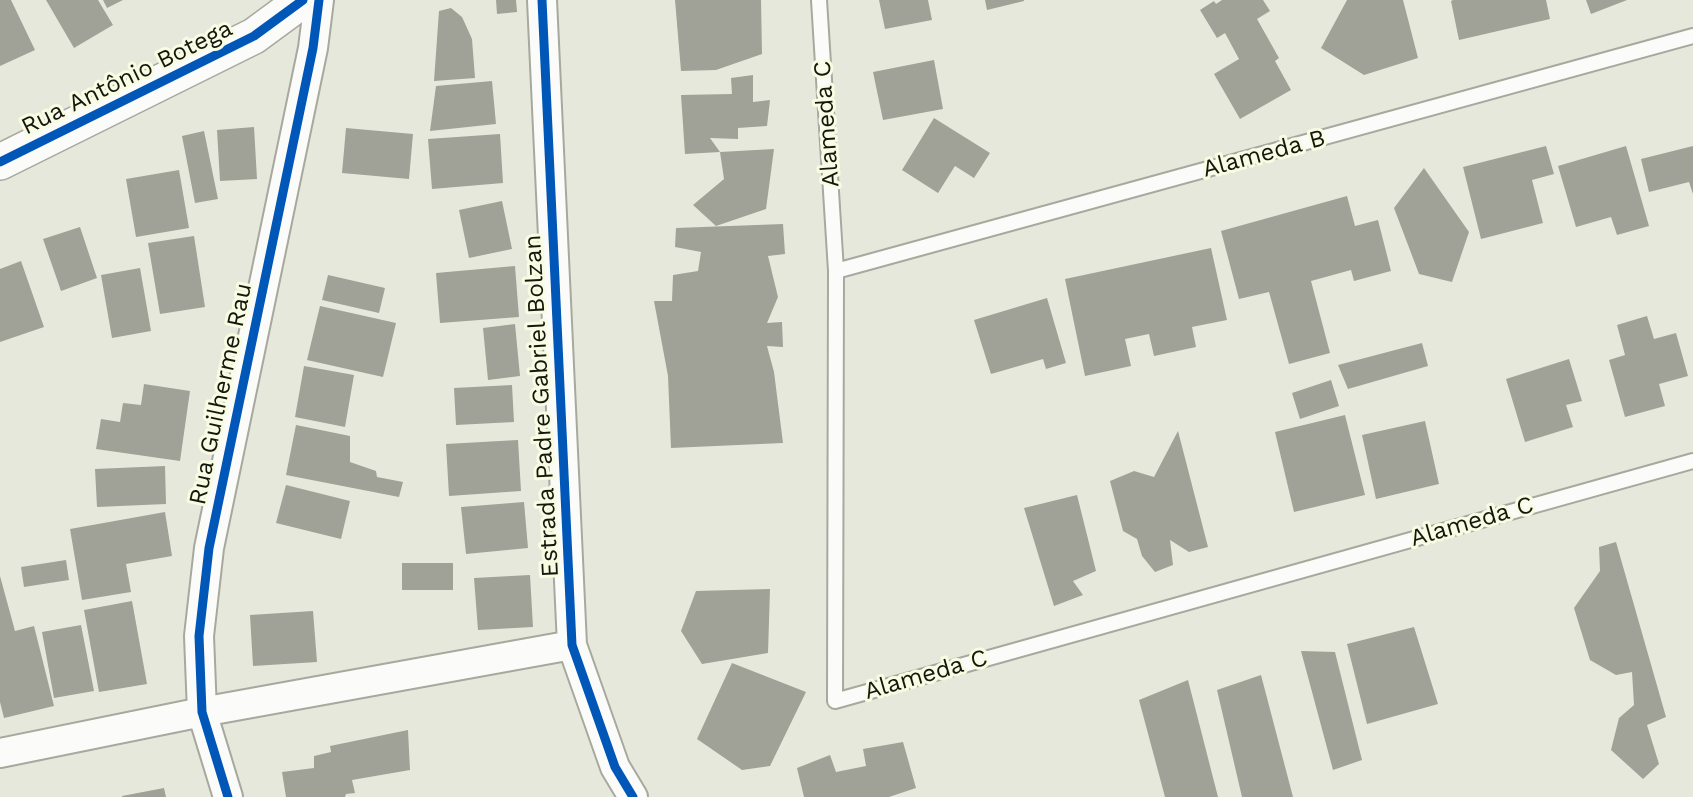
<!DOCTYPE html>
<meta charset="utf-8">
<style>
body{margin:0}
canvas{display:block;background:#e6e8db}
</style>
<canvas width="1693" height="797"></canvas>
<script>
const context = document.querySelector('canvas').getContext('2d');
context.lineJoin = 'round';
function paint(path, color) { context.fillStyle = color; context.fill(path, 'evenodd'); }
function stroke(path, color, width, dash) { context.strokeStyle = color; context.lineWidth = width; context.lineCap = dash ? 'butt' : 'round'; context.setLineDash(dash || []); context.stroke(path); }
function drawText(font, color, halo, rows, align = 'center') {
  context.font = font + ' "Work Sans",sans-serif'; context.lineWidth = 6; context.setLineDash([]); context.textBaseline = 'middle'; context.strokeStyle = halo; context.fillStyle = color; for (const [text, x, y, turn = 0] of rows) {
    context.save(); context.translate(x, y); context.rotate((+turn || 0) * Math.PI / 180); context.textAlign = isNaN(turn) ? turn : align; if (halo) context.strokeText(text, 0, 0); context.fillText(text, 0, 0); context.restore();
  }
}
const building = new Path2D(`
 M 0,0 L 11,0 L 35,50 L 0,66 Z
 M 46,0 L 98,0 L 113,25 L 74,48 Z
 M 103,0 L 123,0 L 107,8 Z
 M 496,0 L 516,0 L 517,12 L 497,14 Z
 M 675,0 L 761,0 L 762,54 L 716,70 L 681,71 Z
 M 879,0 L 928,0 L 932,20 L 885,29 Z
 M 985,0 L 1024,0 L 1024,1 L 987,10 Z
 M 1222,0 L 1263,0 L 1270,11 L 1257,19 L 1279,58 L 1275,61 L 1291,90 L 1240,119 L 1214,74 L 1239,59 L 1225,33 L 1217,38 L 1200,10 L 1214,1 L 1216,4 Z
 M 1347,0 L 1403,0 L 1418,58 L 1364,75 L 1321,48 Z
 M 1453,0 L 1546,0 L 1550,19 L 1459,40 L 1451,1 Z
 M 1586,0 L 1627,0 L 1591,14 Z
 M 451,8 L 462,17 L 472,39 L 475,78 L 434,81 L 439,11 Z
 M 934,60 L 943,109 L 883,120 L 873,72 Z
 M 753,75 L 753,102 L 770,100 L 767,126 L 738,128 L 738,139 L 710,138 L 720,152 L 685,154 L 681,95 L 732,94 L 731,78 Z
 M 492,81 L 496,124 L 430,131 L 436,86 Z
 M 934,118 L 990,153 L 974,178 L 955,166 L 938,193 L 902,170 Z
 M 254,127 L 257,179 L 220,181 L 217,130 Z
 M 346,128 L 413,134 L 409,179 L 342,173 Z
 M 204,131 L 218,199 L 195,203 L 182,136 Z
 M 500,134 L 503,183 L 432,189 L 428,139 Z
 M 1546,146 L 1554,174 L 1532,180 L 1543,223 L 1481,239 L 1463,167 Z
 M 1626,146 L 1649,226 L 1617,235 L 1611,217 L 1576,227 L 1558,166 Z
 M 1693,146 L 1693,194 L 1689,182 L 1649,192 L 1641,159 Z
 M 774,149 L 766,209 L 716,226 L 693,205 L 724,179 L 720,152 Z
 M 1424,168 L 1469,232 L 1452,282 L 1419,274 L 1394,208 Z
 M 179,170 L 189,228 L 136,237 L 126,179 Z
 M 1347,196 L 1355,226 L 1378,220 L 1391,271 L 1354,281 L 1351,270 L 1311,281 L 1330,353 L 1289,364 L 1269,292 L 1239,299 L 1221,231 Z
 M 502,201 L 512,249 L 469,258 L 459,210 Z
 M 783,224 L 785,254 L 768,256 L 778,297 L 767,323 L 782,322 L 783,347 L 767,346 L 774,372 L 783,443 L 671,448 L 668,376 L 654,301 L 672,301 L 673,275 L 698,271 L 701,252 L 675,247 L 676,228 Z
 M 80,227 L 97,278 L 61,291 L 43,239 Z
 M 194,236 L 205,307 L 160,314 L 148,243 Z
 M 1211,248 L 1227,320 L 1192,327 L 1196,347 L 1154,356 L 1149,334 L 1125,339 L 1131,366 L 1085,376 L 1065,279 Z
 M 21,261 L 44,327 L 0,342 L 0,269 Z
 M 515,266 L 519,317 L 440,323 L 436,273 Z
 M 140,268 L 151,331 L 112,338 L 101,275 Z
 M 328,275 L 385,288 L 379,313 L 322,300 Z
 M 1047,298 L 1066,363 L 1046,369 L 1043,359 L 991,374 L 974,320 Z
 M 320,306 L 396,323 L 383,377 L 307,360 Z
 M 1647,316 L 1654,339 L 1676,333 L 1688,376 L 1659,384 L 1665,406 L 1625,417 L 1609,360 L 1625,355 L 1617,325 Z
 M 515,324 L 520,376 L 488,380 L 483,328 Z
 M 1422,343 L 1428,366 L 1348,389 L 1338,365 Z
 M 1569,359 L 1582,401 L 1566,405 L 1573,427 L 1525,442 L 1506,379 Z
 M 304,366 L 354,375 L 345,427 L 295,417 Z
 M 1331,380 L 1339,406 L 1300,419 L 1292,393 Z
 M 144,384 L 190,391 L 180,461 L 96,449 L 101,419 L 120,422 L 123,403 L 141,405 Z
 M 512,385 L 514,422 L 456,425 L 454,388 Z
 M 1345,415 L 1365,495 L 1294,512 L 1275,432 Z
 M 1425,421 L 1439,484 L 1376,499 L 1362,435 Z
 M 296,425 L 350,436 L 350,462 L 376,471 L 377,477 L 403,482 L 399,497 L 286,475 Z
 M 1178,431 L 1208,547 L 1189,552 L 1170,540 L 1173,565 L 1155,572 L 1142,556 L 1137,539 L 1123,531 L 1110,481 L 1134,471 L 1154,477 Z
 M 518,440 L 521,491 L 449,496 L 446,444 Z
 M 165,466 L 166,504 L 97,507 L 95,469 Z
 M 286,485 L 350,501 L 341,539 L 276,523 Z
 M 1077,495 L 1096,571 L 1073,581 L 1083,595 L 1054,606 L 1024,508 Z
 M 524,502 L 528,548 L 466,554 L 461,507 Z
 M 165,512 L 172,556 L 126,564 L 131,592 L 82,600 L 70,529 Z
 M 1616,542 L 1666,717 L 1647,725 L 1659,764 L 1643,779 L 1611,750 L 1619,718 L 1634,705 L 1632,672 L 1616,675 L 1590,660 L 1574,608 L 1600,571 L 1599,547 Z
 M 66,560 L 69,580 L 24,587 L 21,567 Z
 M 402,563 L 453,563 L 453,590 L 402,590 Z
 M 530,575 L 533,627 L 478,630 L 474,578 Z
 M 0,576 L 15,631 L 34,626 L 54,706 L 4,718 L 0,702 Z
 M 770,589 L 768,653 L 702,664 L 681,631 L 696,591 Z
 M 132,601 L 147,684 L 99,692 L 84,610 Z
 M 313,611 L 317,662 L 253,666 L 250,615 Z
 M 81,625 L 94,691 L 54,698 L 42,632 Z
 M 1414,627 L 1438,704 L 1367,724 L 1347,644 Z
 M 1301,651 L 1335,652 L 1362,760 L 1333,770 Z
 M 732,663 L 806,692 L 770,766 L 742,770 L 697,739 Z
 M 1261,675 L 1293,797 L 1242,797 L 1217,690 Z
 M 1188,680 L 1218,797 L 1165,797 L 1139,700 Z
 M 408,730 L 410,770 L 352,780 L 355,793 L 346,794 L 345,797 L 286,797 L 282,772 L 314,768 L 314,756 L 331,752 L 330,746 Z
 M 903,742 L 916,788 L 889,797 L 804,797 L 797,768 L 830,755 L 836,772 L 866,766 L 863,749 Z
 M 164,788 L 166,797 L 122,797 L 122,796 Z`);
const service = new Path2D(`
 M 819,0 L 836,271 L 835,701 L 1693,461
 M 836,271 L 1693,36`);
const minor = new Path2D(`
 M 542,0 L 572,645 L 615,767 L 633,797
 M 0,753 L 202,712 L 572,645
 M 228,797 L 202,712 L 199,636 L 209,548 L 313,48 L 319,0`);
const tertiary = new Path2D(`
 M 0,162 L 254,36 L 303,0`);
const cycleway = new Path2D(`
 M 542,0 L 572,645 L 615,767 L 633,797
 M 0,162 L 254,36 L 303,0
 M 228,797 L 202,712 L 199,636 L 209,548 L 313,48 L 319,0`);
const streetNames = [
 ["Rua Antônio Botega",127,78,-26],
 ["Alameda C",827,124,-94],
 ["Alameda B",1264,154,-15],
 ["Rua Guilherme Rau",221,394,-78],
 ["Estrada Padre Gabriel Bolzan",542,406,-93],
 ["Alameda C",1472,522,-16],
 ["Alameda C",926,675,-16]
];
paint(building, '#a0a298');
stroke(service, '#a7a99e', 18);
stroke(minor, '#a7a99e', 32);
stroke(tertiary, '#a7a99e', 38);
stroke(service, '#fbfcfa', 14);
stroke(minor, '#fbfcfa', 28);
stroke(tertiary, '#fbfcfa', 35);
stroke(cycleway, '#0057b8', 9);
drawText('24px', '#15170e', '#f7fce2', streetNames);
</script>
